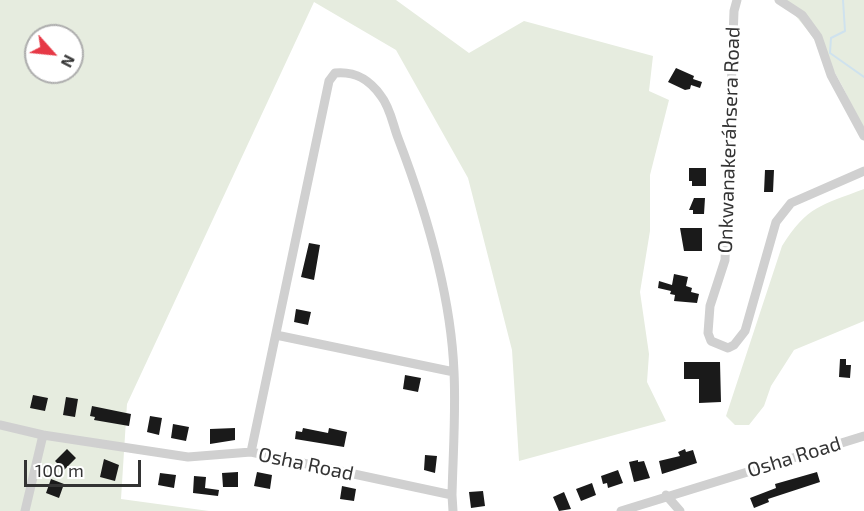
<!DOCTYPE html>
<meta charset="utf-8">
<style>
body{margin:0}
#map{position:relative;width:864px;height:511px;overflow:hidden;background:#fff;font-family:"Exo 2",sans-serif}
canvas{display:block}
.north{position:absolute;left:24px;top:24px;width:60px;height:60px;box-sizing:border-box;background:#fff;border:2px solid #adadad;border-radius:50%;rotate:117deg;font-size:16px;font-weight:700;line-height:24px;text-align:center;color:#333}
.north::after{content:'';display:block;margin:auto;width:21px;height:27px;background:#e63946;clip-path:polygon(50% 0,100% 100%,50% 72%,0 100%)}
.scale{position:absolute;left:24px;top:460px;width:117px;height:27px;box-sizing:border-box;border:3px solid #333;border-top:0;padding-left:8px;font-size:18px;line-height:21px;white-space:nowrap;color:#333;-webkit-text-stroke:4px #fff;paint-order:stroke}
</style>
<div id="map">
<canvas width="864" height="511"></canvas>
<div class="north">N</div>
<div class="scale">100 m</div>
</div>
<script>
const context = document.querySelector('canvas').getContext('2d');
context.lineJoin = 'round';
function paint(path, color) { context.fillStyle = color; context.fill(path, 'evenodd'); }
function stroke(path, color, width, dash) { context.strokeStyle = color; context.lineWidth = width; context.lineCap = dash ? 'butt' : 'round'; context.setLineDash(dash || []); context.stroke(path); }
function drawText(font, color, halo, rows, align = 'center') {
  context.font = font + ' "Exo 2",sans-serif'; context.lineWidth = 6; context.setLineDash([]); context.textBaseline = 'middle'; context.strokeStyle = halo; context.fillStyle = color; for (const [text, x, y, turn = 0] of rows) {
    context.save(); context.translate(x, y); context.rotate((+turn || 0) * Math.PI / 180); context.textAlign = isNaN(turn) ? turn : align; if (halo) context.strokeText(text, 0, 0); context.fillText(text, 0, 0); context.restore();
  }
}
const green = new Path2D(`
 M 0,0 L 396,0 L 469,53 L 524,21 L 653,56 L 649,91 L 669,100 L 650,175 L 650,231 L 640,292 L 649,354 L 647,382 L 666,421 L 519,461 L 512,350 L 468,178 L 396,50 L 314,2 L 127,404 L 121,499 L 209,511 L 0,511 ZM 36,36 L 72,36 L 72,72 L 36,72 Z
 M 781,0 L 864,0 L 864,129 C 838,77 822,42 781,0 Z
 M 864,189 L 864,321 L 794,350 L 771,386 L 764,406 L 749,425 L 735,425 L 726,416 L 782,246 C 807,206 822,205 864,189 Z`);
const stream = new Path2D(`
 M 843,0 L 845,31 L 831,38 L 830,53 L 864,77`);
const building = new Path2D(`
 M 676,68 L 694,76 L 693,79 L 702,82 L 700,88 L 691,85 L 690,89 L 685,90 L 668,82 Z
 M 689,168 L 706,168 L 706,186 L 692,186 L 692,181 L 689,181 Z
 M 765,170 L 774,170 L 773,192 L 764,192 Z
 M 694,198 L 705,198 L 704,214 L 693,214 L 693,210 L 689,210 Z
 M 680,228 L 702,228 L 702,251 L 684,251 Z
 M 309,243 L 320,245 L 314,280 L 301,277 Z
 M 674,274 L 688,277 L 686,286 L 692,288 L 691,292 L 699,294 L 697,303 L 674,301 L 675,295 L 670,294 L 671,291 L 658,288 L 659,281 L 672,285 Z
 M 296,309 L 311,312 L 308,325 L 294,322 Z
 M 840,359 L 846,359 L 846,365 L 851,365 L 850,378 L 839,377 Z
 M 684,362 L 720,362 L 721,402 L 699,403 L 699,379 L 684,379 Z
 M 405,375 L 421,378 L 418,392 L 403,389 Z
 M 33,395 L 48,398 L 45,411 L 30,408 Z
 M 66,397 L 78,399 L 75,417 L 63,415 Z
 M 92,406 L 131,414 L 129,426 L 94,420 L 95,417 L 90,416 Z
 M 150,416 L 162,418 L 159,435 L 147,432 Z
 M 173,424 L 189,427 L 186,441 L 171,438 Z
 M 235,428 L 235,440 L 210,444 L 210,429 Z
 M 303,428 L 328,433 L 329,428 L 347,432 L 344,447 L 295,439 L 296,431 L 302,432 Z
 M 67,449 L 76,458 L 64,470 L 55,461 Z
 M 685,449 L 686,452 L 693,450 L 697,463 L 662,474 L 659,461 L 680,456 L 678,452 Z
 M 425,455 L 437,456 L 435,473 L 424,470 Z
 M 104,459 L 119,465 L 115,481 L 100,477 Z
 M 638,460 L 638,462 L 644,461 L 650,478 L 634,482 L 629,462 Z
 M 618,470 L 623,483 L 608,488 L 607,483 L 603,484 L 601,476 Z
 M 238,472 L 238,487 L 223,487 L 222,473 Z
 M 257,472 L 272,475 L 270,489 L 254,486 Z
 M 817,472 L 820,482 L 768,499 L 769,502 L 754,508 L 750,498 L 776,488 L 775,484 Z
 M 160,473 L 176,475 L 174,488 L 158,485 Z
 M 194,476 L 206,477 L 205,488 L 219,490 L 218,496 L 193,493 Z
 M 51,479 L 64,484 L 59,498 L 46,493 Z
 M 592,483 L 596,495 L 581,501 L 576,489 Z
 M 342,486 L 356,489 L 354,501 L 340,499 Z
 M 483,491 L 485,506 L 471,508 L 469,492 Z
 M 564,492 L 571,509 L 559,511 L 553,497 Z`);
const minor = new Path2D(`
 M 737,0 L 734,11 L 725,260 L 710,306 L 708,333 L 711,341 L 728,348 L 734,345 L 745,331 L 776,222 L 791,203 L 864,171
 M 779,0 L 802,15 L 818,37 L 831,75 L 864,136
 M 276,335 L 454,372
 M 0,425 L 43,435
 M 251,452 L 329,81 L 335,73 C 355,71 369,79 381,96 C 390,107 393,125 398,138 C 426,211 451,293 454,372 C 456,412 453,454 452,495
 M 666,495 L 680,511
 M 25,511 L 43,435 L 188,457 L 251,452 L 452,495 L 453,511
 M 621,511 L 864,436`);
const streetNames = [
 ["Onkwanakeráhsera Road",729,140,-88],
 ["Osha Road",794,457,-17],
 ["Osha Road",306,464,12]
];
paint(green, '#e6ecdf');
stroke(stream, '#cfe2ee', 2);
paint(building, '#1a1a1a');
stroke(minor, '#d0d0d0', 9);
drawText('20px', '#333', '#fff', streetNames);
</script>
